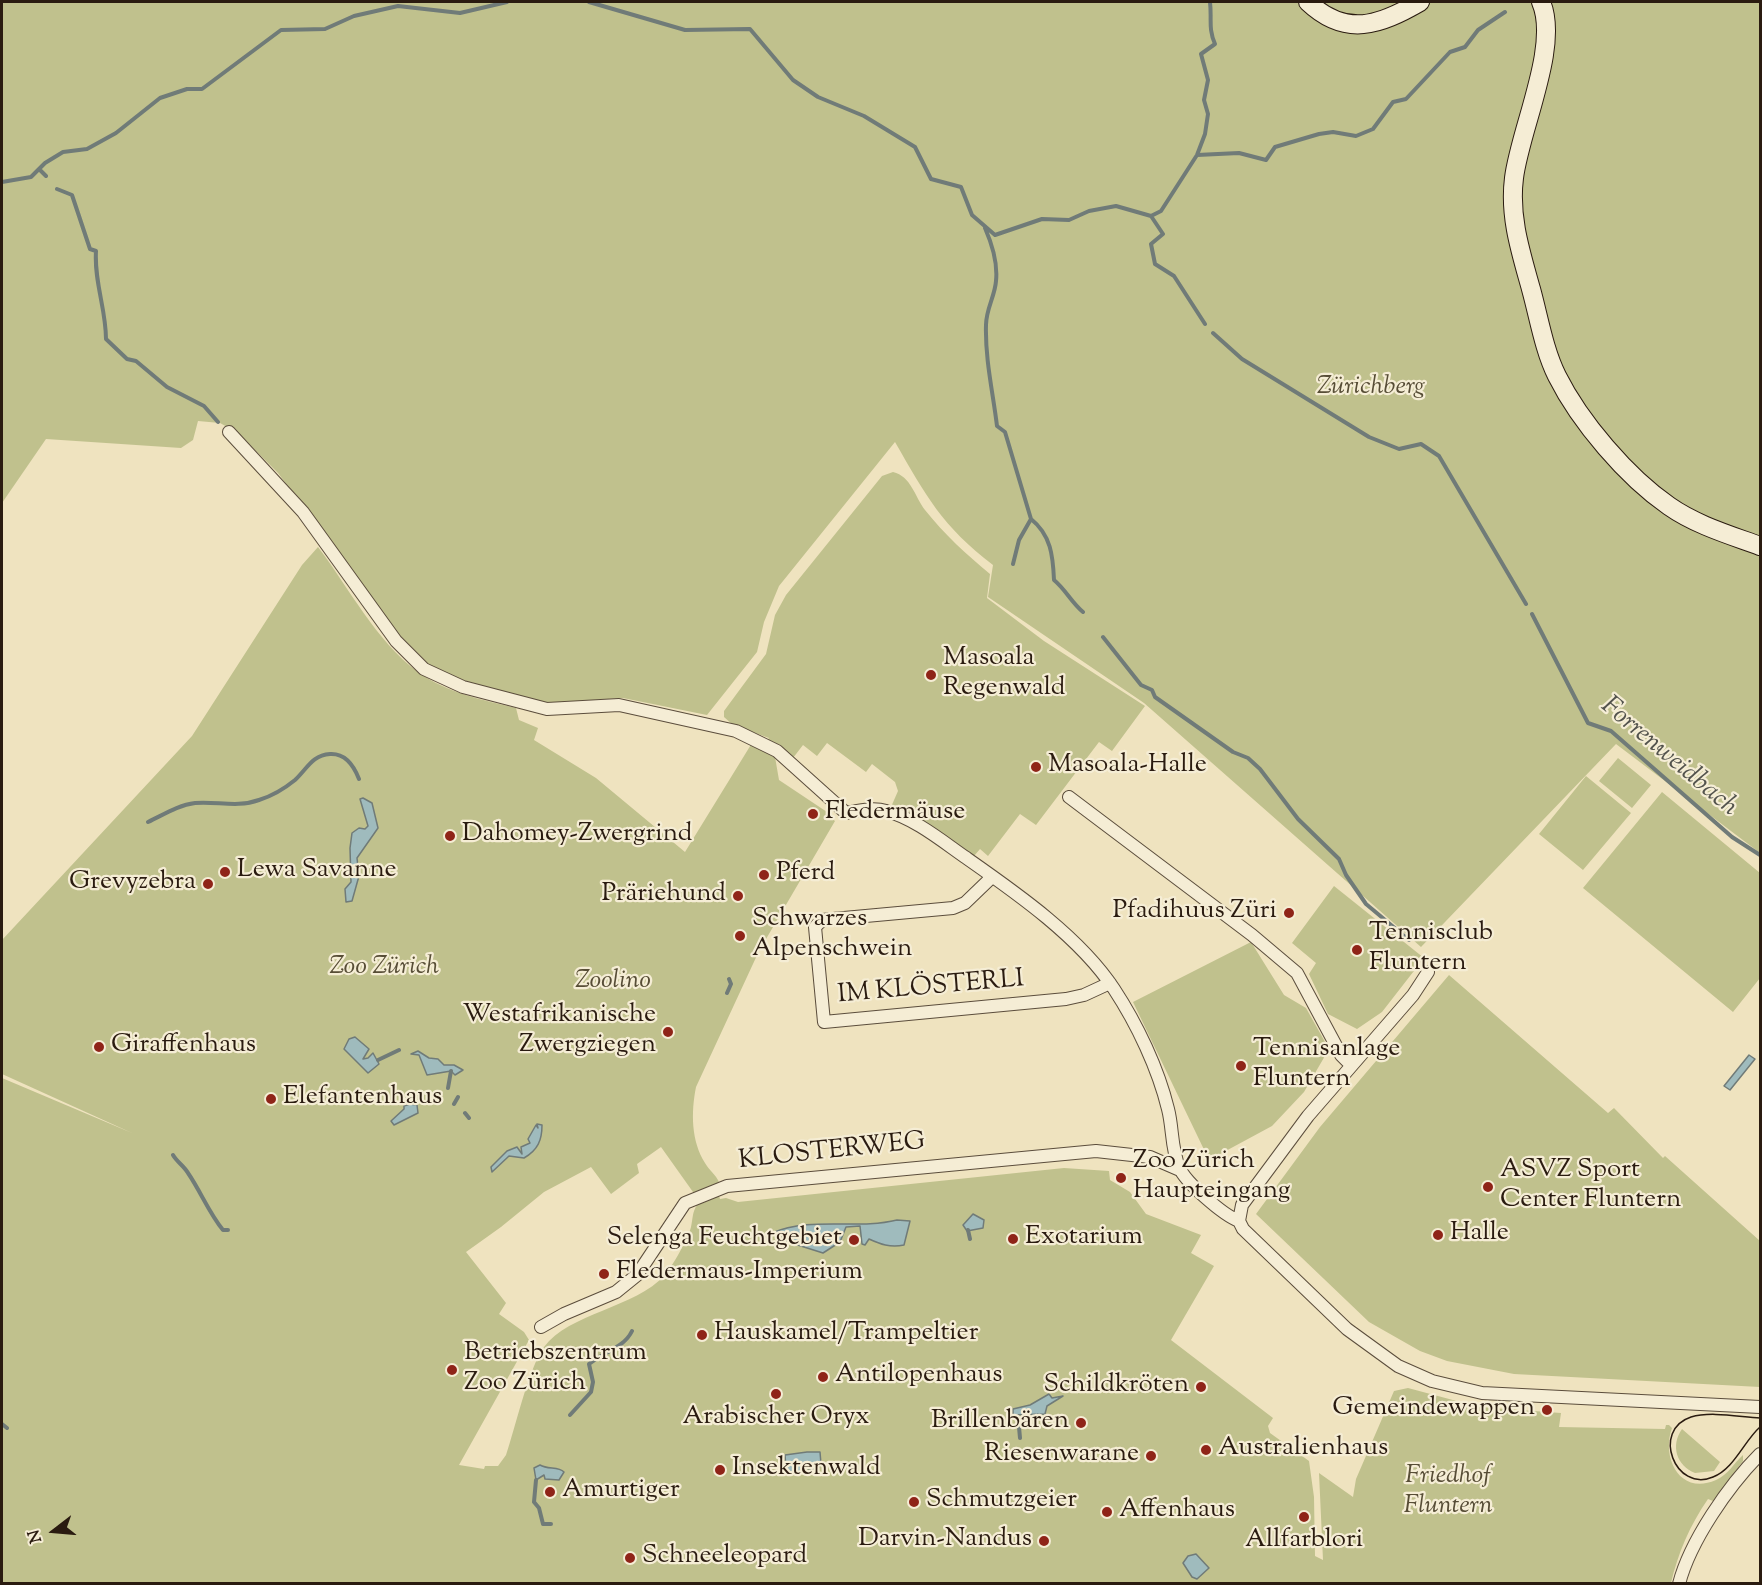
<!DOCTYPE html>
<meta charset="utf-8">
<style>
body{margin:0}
#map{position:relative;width:1762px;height:1585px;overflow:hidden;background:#efe3bf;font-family:"Sorts Mill Goudy",serif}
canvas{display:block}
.frame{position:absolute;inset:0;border:3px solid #2a1b10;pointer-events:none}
.north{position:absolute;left:24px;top:1501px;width:60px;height:60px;-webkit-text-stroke:4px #f5edd5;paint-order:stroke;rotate:254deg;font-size:16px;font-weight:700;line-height:24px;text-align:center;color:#2a1b10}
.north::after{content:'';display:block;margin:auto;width:21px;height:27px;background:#2a1b10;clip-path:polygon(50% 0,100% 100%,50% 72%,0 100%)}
</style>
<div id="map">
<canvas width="1762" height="1585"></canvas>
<div class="frame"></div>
<div class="north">N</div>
</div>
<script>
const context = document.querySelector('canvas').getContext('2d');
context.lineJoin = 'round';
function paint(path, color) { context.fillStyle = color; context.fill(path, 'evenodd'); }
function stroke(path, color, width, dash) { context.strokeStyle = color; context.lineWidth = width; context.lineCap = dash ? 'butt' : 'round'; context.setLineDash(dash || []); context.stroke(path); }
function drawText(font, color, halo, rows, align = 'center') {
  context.font = font + ' "Sorts Mill Goudy",serif'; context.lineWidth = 4.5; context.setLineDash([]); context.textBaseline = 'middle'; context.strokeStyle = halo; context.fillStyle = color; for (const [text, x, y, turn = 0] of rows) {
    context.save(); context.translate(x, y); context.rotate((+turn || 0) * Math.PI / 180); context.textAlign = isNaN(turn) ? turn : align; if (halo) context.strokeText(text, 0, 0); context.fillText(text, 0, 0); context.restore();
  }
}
const green = new Path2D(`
 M 2,2 L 1760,2 L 1760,853 L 1616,744 L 1421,947 L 1144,703 L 988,597 L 993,565 C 942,526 926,496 895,442 L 779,586 L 764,622 L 757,652 L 707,715 L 623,698 L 548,703 L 496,691 L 451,676 L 427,665 L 410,650 L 278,473 L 238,433 L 220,423 L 198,421 L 193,440 L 181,448 L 46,439 L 2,503 Z
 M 893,472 C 911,476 915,497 925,510 C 944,534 967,555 990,574 L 987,598 L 1044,641 L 1145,706 L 1112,751 L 1099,742 L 1036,825 L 1020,814 L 988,856 L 980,849 L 974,856 L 891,807 L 898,791 L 895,782 L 872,764 L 866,772 L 827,743 L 817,756 L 803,745 L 793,758 L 779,744 L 771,753 L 775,757 L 779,780 L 827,812 L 826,814 L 835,821 L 759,951 L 696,1087 C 691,1112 691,1141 705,1163 C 709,1170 716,1175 719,1182 L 715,1184 L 720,1199 L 726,1198 L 738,1202 L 1064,1168 L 1109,1171 L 1110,1180 L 1130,1192 L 1146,1214 L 1201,1235 L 1191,1253 L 1214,1266 L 1171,1340 L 1273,1418 L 1268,1426 L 1270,1433 L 1309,1461 L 1314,1497 L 1315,1556 L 1323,1560 L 1319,1473 L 1353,1497 L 1356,1479 L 1394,1391 L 1408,1388 L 1479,1407 L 1561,1413 L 1559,1427 L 1665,1429 L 1666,1425 L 1669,1425 L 1672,1428 C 1661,1458 1680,1496 1716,1480 C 1728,1475 1734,1463 1743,1455 L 1743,1461 L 1713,1501 L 1708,1499 C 1690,1525 1678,1553 1671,1583 L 2,1583 L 2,1078 L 132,1133 L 2,1074 L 2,940 L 192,736 L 302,565 L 318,547 C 349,588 376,641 418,672 C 447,693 483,700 516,708 L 519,720 L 538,728 L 534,740 L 596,778 L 685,852 L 752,743 L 762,748 L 769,738 L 733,725 L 724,717 L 724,711 L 766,654 L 775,615 L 786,595 L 882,476 ZM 661,1147 L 693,1192 L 697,1205 C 692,1213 693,1218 691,1227 C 689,1237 672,1267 665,1275 C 635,1308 569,1313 544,1347 C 529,1367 515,1429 506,1455 L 498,1466 L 485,1466 L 484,1469 L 459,1465 L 529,1340 L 524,1332 L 499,1314 L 506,1303 L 466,1252 L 501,1227 L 544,1192 L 591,1167 L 611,1194 L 639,1173 L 637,1164 Z
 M 1618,758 L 1651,785 L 1632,808 L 1599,781 Z
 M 1586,776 L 1631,813 L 1583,870 L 1539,834 Z
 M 1662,792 L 1760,873 L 1760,978 L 1733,1012 L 1583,888 Z
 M 1334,886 L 1424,958 L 1382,1012 L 1357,1029 L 1328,1014 L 1309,974 L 1316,963 L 1292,943 Z
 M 1251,942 L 1284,995 L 1306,1008 L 1329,1049 L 1304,1092 L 1272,1126 L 1209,1160 L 1133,1002 Z
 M 1449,975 L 1608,1113 L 1614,1108 L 1663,1158 L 1665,1156 L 1760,1241 L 1760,1387 L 1514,1374 L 1447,1361 L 1420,1351 L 1369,1322 L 1256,1214 L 1320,1127 Z
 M 1682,1429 L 1720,1462 L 1714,1471 L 1695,1473 C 1677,1466 1670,1446 1682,1429 Z`);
const water = new Path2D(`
 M 363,798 L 372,803 L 378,828 L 357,858 L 359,876 L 352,901 L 346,902 L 345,889 L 351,882 L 350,848 L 352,833 L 359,828 L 365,829 L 368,826 L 360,799 Z
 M 355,1037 L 369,1049 L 363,1059 L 368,1058 L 373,1053 L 379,1064 L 368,1073 L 344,1049 L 349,1039 Z
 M 418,1051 L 429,1058 L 438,1059 L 444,1065 L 454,1065 L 463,1070 L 455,1075 L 451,1071 L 427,1075 L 419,1055 L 411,1054 Z
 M 1749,1055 L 1755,1059 L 1730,1090 L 1724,1086 Z
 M 410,1104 L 417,1105 L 418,1113 L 394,1125 L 391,1121 L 404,1109 L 404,1106 Z
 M 537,1124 L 542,1125 C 542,1140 538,1150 524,1158 L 509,1156 L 492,1172 L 491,1167 L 507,1151 L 517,1147 L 522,1154 L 521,1147 L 530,1143 L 528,1139 L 536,1125 L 538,1128 Z
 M 973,1214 L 984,1220 L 983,1228 L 967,1231 L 963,1225 Z
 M 897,1220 L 910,1221 L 904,1245 C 890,1248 880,1244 869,1239 L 865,1245 L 862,1244 L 860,1226 L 846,1227 L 840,1242 L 823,1253 L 785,1241 L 780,1233 L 772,1233 C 811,1216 857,1230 897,1220 Z
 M 1049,1394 L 1052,1398 L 1063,1396 L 1047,1406 L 1045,1414 L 1013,1415 L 1013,1409 L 1030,1405 Z
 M 807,1452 L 820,1452 L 821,1464 L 817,1470 L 804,1468 L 800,1473 L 791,1472 L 786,1468 L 785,1455 Z
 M 540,1465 C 548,1470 558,1466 564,1472 L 559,1480 L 545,1479 L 544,1475 L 536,1480 L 534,1468 Z
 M 1196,1554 L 1209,1568 L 1197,1579 L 1192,1577 L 1183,1563 L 1188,1556 Z`);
const stream = new Path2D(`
 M 589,2 L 685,30 L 750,29 L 793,80 L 818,97 L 864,116 L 915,147 L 931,179 L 961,187 L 972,215 L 995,235 L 1042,219 L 1069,220 L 1089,211 L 1116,206 L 1151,216 L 1161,211 L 1197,155 L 1205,134 L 1208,114 L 1204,100 L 1208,80 L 1201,54 L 1215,44 C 1208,28 1212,19 1210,2
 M 1197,155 L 1239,153 L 1266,160 L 1275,147 L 1319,134 L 1333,132 L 1356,136 L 1373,129 L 1393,102 L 1406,99 L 1450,52 L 1465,47 L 1478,30 L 1505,12
 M 39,169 L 46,176
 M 2,182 L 31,177 L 45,163 L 63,152 L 87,149 L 116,133 L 160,98 L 187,89 L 202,89 L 281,30 L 325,29 L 354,16 L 398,6 L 460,13 L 507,2
 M 57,189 L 72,195 L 90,249 L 96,251 C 94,282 106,309 106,339 L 127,359 L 136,361 L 167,387 L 204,406 L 218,422
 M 1151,216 L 1163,234 L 1151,244 L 1155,264 L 1174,276 L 1205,324
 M 985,228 C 992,244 998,262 996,281 C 995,296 986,309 986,325 C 985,359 993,393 997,426 L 1005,432 L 1031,519 C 1051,535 1053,556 1054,580 C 1066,590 1071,602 1083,612
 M 1213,333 L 1242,359 L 1369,437 L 1399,449 L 1421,444 L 1439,456 L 1526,604
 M 1013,564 L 1019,540 L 1031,519
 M 1532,614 L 1588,723 L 1611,731 L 1732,837 L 1760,855
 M 1103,637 L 1141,685 L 1152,690 L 1155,697 L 1233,752 L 1248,758 L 1260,769 L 1298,819 L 1339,859 L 1346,875 L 1366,904 L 1409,940
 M 148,822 C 163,815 178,805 195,803 C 217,801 237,808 259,800 C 272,796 284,789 295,780 C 307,769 312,755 330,754 C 346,753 354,766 359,779
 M 727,993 L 731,984 L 729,979
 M 378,1060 L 399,1050
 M 448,1088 L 451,1071
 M 454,1104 L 458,1097
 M 465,1113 L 469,1118
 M 173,1155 C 177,1162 184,1166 188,1173 C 201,1192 209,1213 223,1230 L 228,1230
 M 968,1230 L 970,1239
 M 570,1415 L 591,1392 L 593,1382 L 589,1364 C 603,1352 624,1348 632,1331
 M 2,1424 L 7,1428
 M 1020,1438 L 1019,1427 L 1025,1423 L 1027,1417
 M 536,1480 L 534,1502 L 539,1508 L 543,1524 L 551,1524`);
const minor = new Path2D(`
 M 229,432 L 303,512 L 396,641 L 424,669 L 463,687 L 547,709 L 619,705 L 736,731 L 777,751 L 846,813 C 858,811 873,807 886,811 C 914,818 942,841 965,857 C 1015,892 1080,937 1114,989 C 1137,1024 1158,1068 1168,1109 C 1173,1128 1171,1148 1179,1167 C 1185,1182 1223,1215 1239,1221 L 1243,1229 L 1347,1329 L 1398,1366 L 1432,1381 L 1482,1393 L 1760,1407
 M 1069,797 L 1252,935 L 1297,973 L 1341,1055 L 1351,1065
 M 992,877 L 965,903 L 953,908 L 822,920 L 815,927 L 824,1022 L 1066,999 L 1084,995 L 1110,983
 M 1239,1221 L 1242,1205 L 1308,1116 L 1413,995 L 1428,972
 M 541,1327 L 564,1314 L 616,1292 L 637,1275 L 685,1203 L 727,1186 L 1096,1151 L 1150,1157 L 1180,1170
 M 1679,1584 C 1690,1541 1729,1485 1760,1454`);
const secondary = new Path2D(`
 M 1308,2 C 1346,38 1380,25 1420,2
 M 1541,2 C 1560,46 1520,129 1514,178 C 1509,217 1521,253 1531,289 C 1539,318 1544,350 1557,376 C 1580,422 1627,477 1669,506 C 1696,525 1730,535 1760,546`);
const tram = new Path2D(`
 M 1760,1418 C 1740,1417 1711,1411 1691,1417 C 1651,1430 1675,1493 1713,1477 C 1734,1469 1744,1441 1760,1427`);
const markers = [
 [931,675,6,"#8f2418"],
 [1036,767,6,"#8f2418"],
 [813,814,6,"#8f2418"],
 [450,836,6,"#8f2418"],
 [225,872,6,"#8f2418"],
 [764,875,6,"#8f2418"],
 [208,884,6,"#8f2418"],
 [738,896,6,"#8f2418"],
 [1289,913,6,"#8f2418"],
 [740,936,6,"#8f2418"],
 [1357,950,6,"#8f2418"],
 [668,1032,6,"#8f2418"],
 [99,1047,6,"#8f2418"],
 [1241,1066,6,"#8f2418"],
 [271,1099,6,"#8f2418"],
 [1121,1178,6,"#8f2418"],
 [1488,1187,6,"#8f2418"],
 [1438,1235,6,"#8f2418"],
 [1013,1239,6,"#8f2418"],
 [854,1240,6,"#8f2418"],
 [604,1274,6,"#8f2418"],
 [702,1335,6,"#8f2418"],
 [452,1370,6,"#8f2418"],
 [823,1377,6,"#8f2418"],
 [1201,1387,6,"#8f2418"],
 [776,1394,6,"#8f2418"],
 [1547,1410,6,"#8f2418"],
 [1081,1423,6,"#8f2418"],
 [1206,1450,6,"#8f2418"],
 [1151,1456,6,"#8f2418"],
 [720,1470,6,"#8f2418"],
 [550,1492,6,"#8f2418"],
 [914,1502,6,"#8f2418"],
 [1107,1512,6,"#8f2418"],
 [1304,1517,6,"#8f2418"],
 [1044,1541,6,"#8f2418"],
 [630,1558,6,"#8f2418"]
];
const parkNames = [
 ["Zürichberg",1371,389],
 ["Zoo Zürich",384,969],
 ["Zoolino",613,983],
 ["Friedhof",1448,1478],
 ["Fluntern",1448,1508]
];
const poiNames = [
 ["Masoala",943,660],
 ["Regenwald",943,690],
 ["Masoala-Halle",1048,767],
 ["Fledermäuse",825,814],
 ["Dahomey-Zwergrind",462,836],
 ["Lewa Savanne",237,872],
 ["Pferd",776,875],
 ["Grevyzebra",196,884,"right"],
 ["Präriehund",726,896,"right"],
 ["Pfadihuus Züri",1277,913,"right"],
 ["Schwarzes",752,921],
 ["Alpenschwein",752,951],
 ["Tennisclub",1369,935],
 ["Fluntern",1369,965],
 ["Westafrikanische",656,1017,"right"],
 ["Zwergziegen",656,1047,"right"],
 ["Giraffenhaus",111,1047],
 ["Tennisanlage",1253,1051],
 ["Fluntern",1253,1081],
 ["Elefantenhaus",283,1099],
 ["Zoo Zürich",1133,1163],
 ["Haupteingang",1133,1193],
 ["ASVZ Sport",1500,1172],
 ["Center Fluntern",1500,1202],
 ["Halle",1450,1235],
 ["Exotarium",1025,1239],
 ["Selenga Feuchtgebiet",842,1240,"right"],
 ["Fledermaus-Imperium",616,1274],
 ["Hauskamel/Trampeltier",714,1335],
 ["Betriebszentrum",464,1355],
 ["Zoo Zürich",464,1385],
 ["Antilopenhaus",835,1377],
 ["Schildkröten",1189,1387,"right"],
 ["Gemeindewappen",1535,1410,"right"],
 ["Arabischer Oryx",776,1419,"center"],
 ["Brillenbären",1069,1423,"right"],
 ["Australienhaus",1218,1450],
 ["Riesenwarane",1139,1456,"right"],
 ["Insektenwald",732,1470],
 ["Amurtiger",562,1492],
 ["Schmutzgeier",926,1502],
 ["Affenhaus",1119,1512],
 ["Darvin-Nandus",1032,1541,"right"],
 ["Allfarblori",1304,1542,"center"],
 ["Schneeleopard",642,1558]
];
const streetNames = [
 ["IM KLÖSTERLI",931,989,-5],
 ["KLOSTERWEG",832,1153,-6]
];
const waterNames = [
 ["Forrenweidbach",1668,758,40]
];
paint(green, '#c0c18d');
paint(water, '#9fbbbd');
stroke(water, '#707b78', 1.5);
stroke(stream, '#707b78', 4);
stroke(minor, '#5b4d3c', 14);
stroke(secondary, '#2a1b10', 20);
stroke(minor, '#f5edd5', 12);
stroke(secondary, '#f5edd5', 18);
stroke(tram, '#2a1b10', 1.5);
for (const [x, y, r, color] of markers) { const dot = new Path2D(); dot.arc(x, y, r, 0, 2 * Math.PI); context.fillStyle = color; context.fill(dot); stroke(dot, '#f5edd5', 2); }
drawText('italic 26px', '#574d36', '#f5edd5', parkNames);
drawText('26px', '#2a1b10', '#f5edd5', poiNames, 'left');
drawText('26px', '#2a1b10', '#f5edd5', streetNames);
drawText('italic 27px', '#53534d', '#f5edd5', waterNames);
</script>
